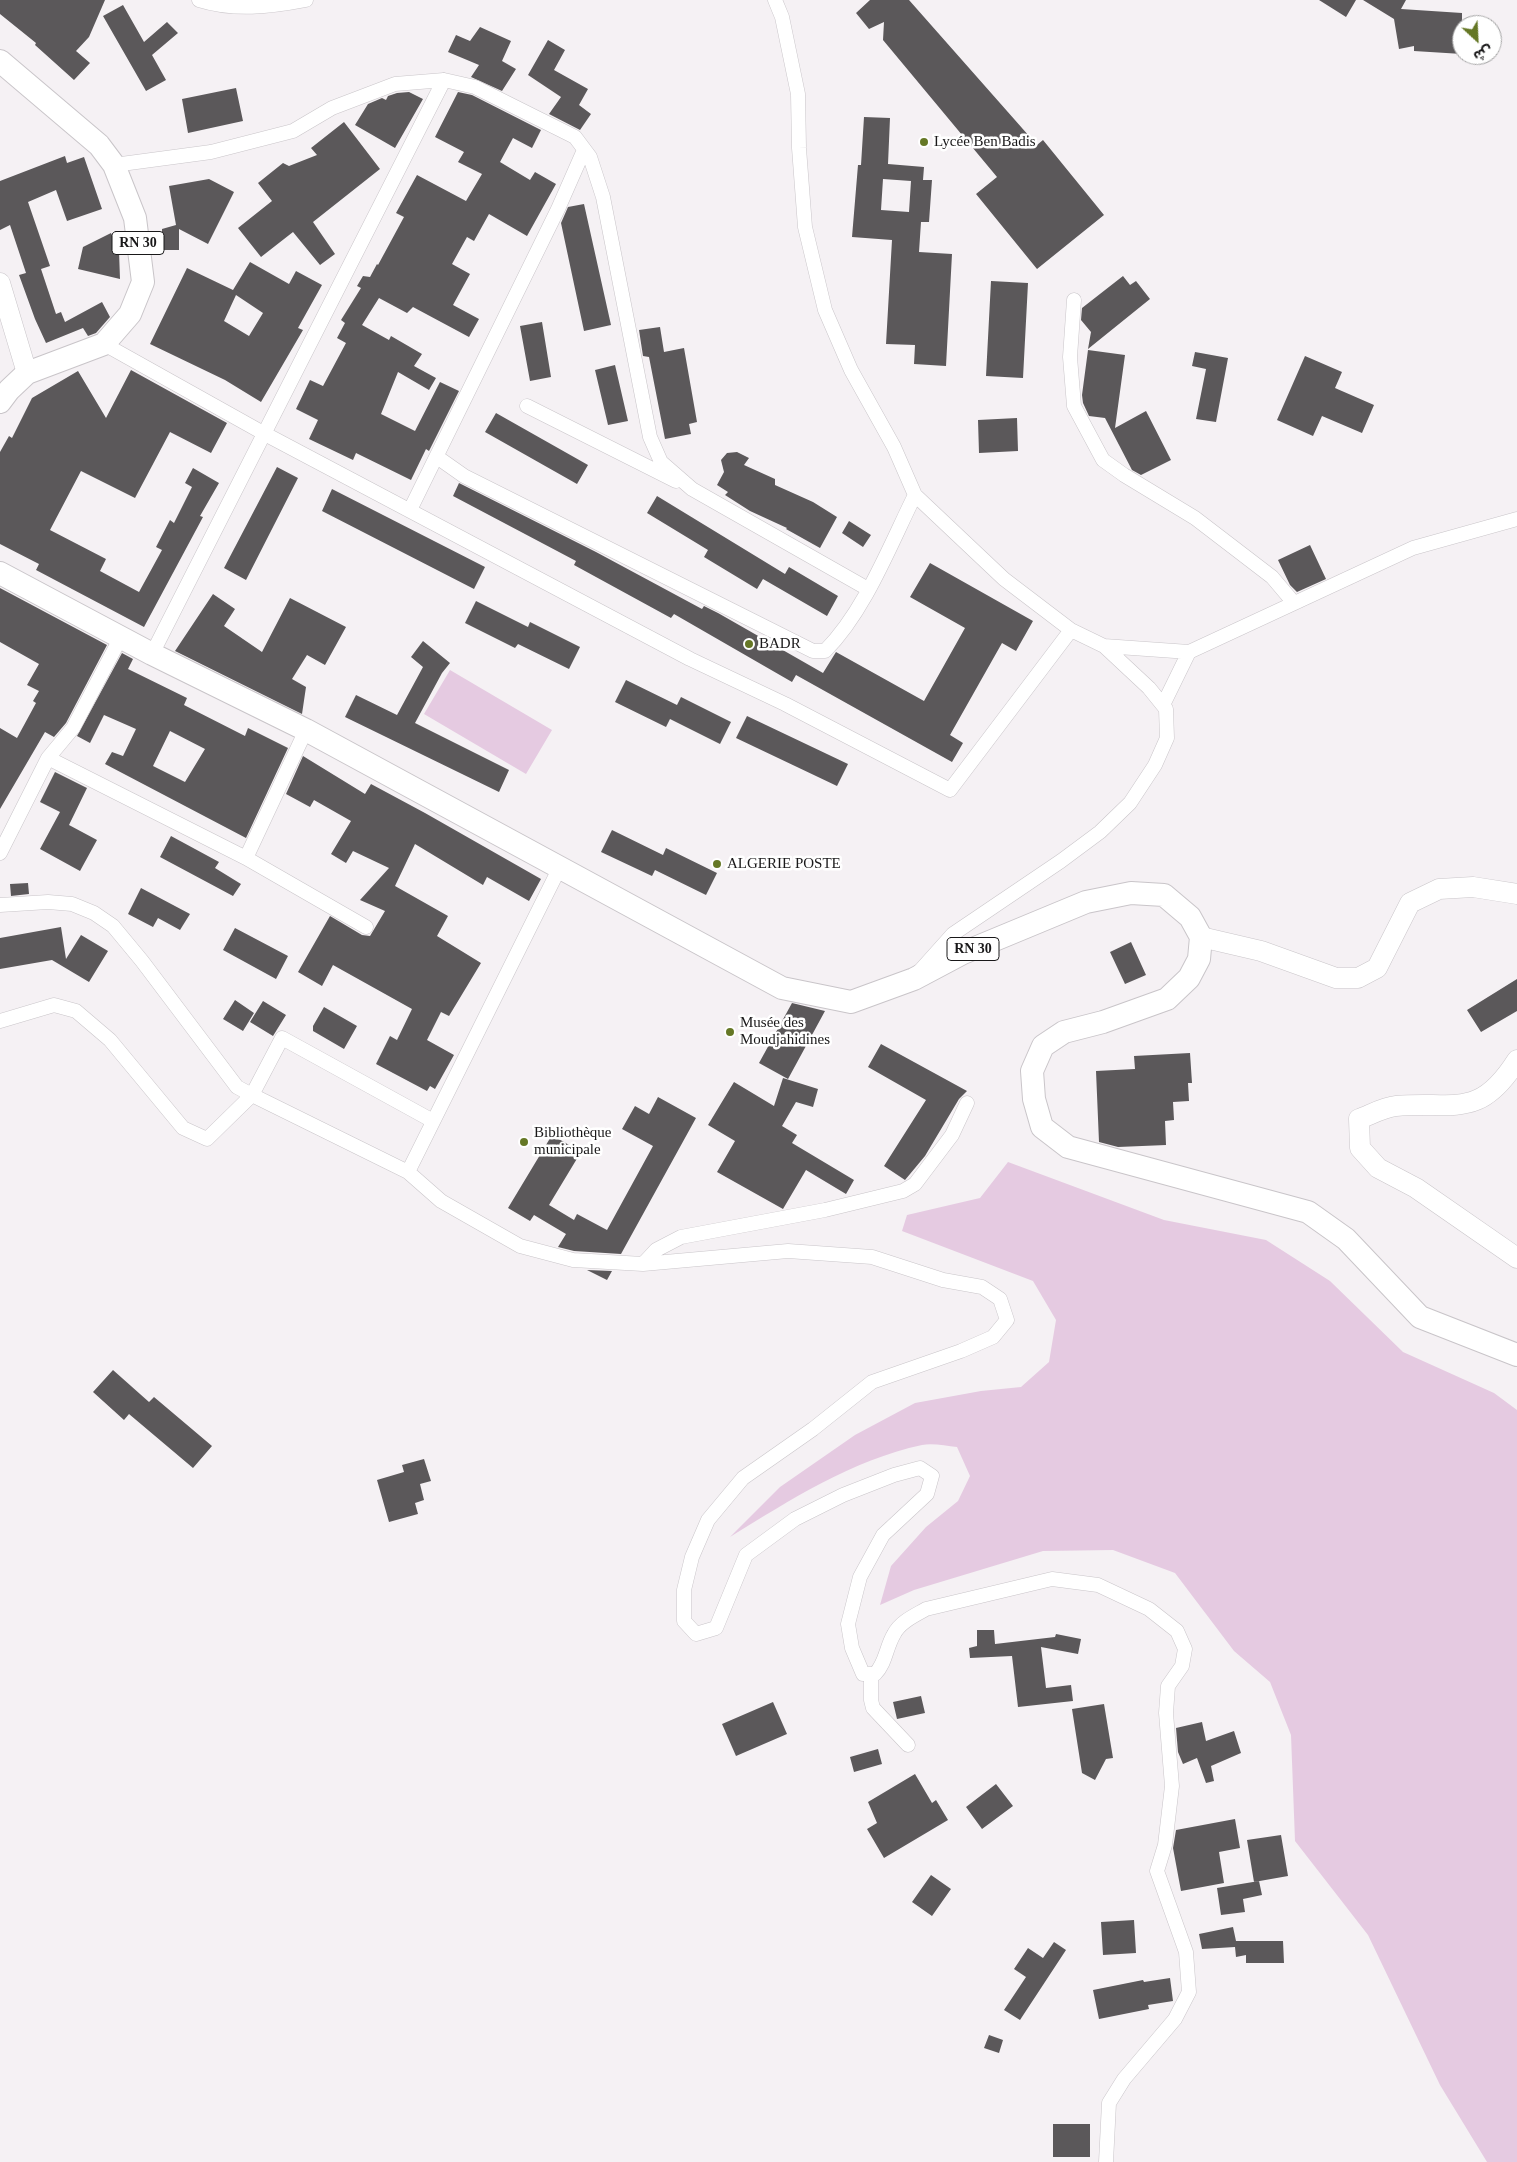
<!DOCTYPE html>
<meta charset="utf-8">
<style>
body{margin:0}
#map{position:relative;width:1517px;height:2162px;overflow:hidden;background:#f5f1f4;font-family:Georgia,"Noto Sans Arabic",serif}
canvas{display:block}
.north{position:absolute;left:1452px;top:15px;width:50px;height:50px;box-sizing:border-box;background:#fff;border:1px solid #a3a3a3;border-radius:50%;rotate:155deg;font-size:14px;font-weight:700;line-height:20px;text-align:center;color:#191819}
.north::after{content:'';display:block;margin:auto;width:18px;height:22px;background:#657725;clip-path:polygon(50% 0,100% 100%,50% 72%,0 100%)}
</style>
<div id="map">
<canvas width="1517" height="2162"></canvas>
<div class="north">ش</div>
</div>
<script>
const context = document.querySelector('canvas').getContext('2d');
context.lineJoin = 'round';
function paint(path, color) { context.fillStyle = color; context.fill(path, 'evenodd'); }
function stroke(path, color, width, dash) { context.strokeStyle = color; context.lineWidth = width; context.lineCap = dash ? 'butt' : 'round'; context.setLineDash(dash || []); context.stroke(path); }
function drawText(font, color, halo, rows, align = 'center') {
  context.font = font + ' Georgia,serif'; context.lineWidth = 5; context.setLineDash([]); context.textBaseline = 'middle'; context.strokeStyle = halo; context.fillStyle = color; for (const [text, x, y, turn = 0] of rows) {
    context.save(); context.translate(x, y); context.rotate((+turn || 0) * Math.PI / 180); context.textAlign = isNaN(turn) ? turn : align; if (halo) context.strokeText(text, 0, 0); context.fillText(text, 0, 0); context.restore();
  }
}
const green = new Path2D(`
 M 450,670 L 552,730 L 526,774 L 424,714 Z
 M 1008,1162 L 1164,1220 L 1266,1240 L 1330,1281 L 1403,1352 L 1494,1393 L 1517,1410 L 1517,2162 L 1487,2162 L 1440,2085 L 1368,1935 L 1295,1841 L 1291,1735 L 1270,1682 L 1234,1651 L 1175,1573 L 1113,1550 L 1043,1551 L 914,1590 L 880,1605 L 891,1566 L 926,1527 L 958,1501 L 970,1476 L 957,1447 C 946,1446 933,1443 922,1445 C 852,1460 790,1500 730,1537 L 780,1487 L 855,1435 L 915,1403 L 981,1391 L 1021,1387 L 1049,1362 L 1056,1320 L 1033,1281 L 902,1231 L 907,1215 L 980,1198 Z`);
const building = new Path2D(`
 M 0,0 L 105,0 L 89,37 L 76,51 L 90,63 L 74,80 L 35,45 L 36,43 L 0,14 Z
 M 870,0 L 909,0 L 1037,145 L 1043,140 L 1104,215 L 1037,269 L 976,194 L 997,177 L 883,40 L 884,22 L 869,29 L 856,13 Z
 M 1319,0 L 1356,0 L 1346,17 Z
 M 1363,0 L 1406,0 L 1401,9 L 1462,13 L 1462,54 L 1414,51 L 1414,46 L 1399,49 L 1394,19 Z
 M 123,5 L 144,42 L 167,22 L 178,33 L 152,55 L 166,80 L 146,91 L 103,16 Z
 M 480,27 L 511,41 L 502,61 L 516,69 L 502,91 L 471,77 L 479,65 L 448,52 L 456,35 L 470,41 Z
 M 548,40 L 565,50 L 554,70 L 588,89 L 579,105 L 591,114 L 580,130 L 549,114 L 561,97 L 528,75 Z
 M 236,88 L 243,121 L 188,133 L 182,99 Z
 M 409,92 L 423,99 L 395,148 L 355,125 L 368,104 L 382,98 L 386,100 L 388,96 L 397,93 Z
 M 458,92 L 472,95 L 541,130 L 532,148 L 513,138 L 500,162 L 530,180 L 535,172 L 556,184 L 527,236 L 489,214 L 474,241 L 467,237 L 452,264 L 470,274 L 453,305 L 479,319 L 469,337 L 413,307 L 407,313 L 379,298 L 362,325 L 389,340 L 391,336 L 422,354 L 414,366 L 436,378 L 429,390 L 398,372 L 381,414 L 415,431 L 440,382 L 459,391 L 429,451 L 426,449 L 411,480 L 356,453 L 353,460 L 309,439 L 318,420 L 296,409 L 310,380 L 323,386 L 346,343 L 337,338 L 345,323 L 341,320 L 361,288 L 357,286 L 363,276 L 370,277 L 377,264 L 378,265 L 404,217 L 396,213 L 417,175 L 466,201 L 482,174 L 458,162 L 464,152 L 435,137 Z
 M 864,117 L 890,118 L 888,164 L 924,167 L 923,180 L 932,180 L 929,222 L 921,222 L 919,252 L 952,254 L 946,366 L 914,364 L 915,345 L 886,344 L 892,240 L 852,237 L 858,165 L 861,165 ZM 883,179 L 911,181 L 909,212 L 881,210 Z
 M 344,122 L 380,169 L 313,222 L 335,254 L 320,265 L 293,232 L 261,257 L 238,228 L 272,201 L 258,183 L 283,163 L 289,166 L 317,155 L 311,148 Z
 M 65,156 L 67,163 L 84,157 L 102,209 L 67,221 L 56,190 L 28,202 L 50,266 L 41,269 L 56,314 L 61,312 L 65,322 L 102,302 L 110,317 L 96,333 L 88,336 L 83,328 L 46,343 L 35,319 L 19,275 L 26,273 L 10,225 L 0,230 L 0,181 Z
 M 209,179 L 234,192 L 208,244 L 179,229 L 179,250 L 162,250 L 162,229 L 176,225 L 169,186 Z
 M 584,204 L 611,325 L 584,331 L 561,223 L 568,207 Z
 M 111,233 L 119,251 L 120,279 L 78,269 L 83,247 Z
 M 250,262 L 289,284 L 296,271 L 322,285 L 298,328 L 303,330 L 261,402 L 225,380 L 150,344 L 187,268 L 233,290 ZM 236,295 L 263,313 L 249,336 L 224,321 Z
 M 1123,276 L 1130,285 L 1136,281 L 1150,299 L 1088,349 L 1091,332 L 1081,320 L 1082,308 Z
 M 991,281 L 1028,283 L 1023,378 L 986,376 Z
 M 542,322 L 551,377 L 530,381 L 520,326 Z
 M 660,327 L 664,352 L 684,348 L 697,422 L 689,424 L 691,434 L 665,439 L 649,357 L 643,356 L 639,330 Z
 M 1088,350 L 1125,355 L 1115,428 L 1146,411 L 1171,460 L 1141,475 L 1132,470 L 1105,418 L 1089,416 L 1083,403 L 1082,395 Z
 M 1195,352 L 1228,358 L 1216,422 L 1196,419 L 1206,369 L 1192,366 Z
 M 1305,356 L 1342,372 L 1335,388 L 1374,405 L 1362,433 L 1322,416 L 1313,436 L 1277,420 Z
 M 615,365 L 628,421 L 608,425 L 595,370 Z
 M 131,370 L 227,423 L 211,453 L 170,432 L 135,498 L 81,471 L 50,530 L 106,559 L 100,571 L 139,592 L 162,550 L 156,547 L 170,520 L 174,523 L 192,487 L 185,483 L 193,468 L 219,483 L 200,516 L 203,517 L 144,627 L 36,570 L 39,564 L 0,544 L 0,452 L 9,436 L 12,438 L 32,398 L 78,371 L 106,418 Z
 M 496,413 L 588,465 L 577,484 L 485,432 Z
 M 1017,418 L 1018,451 L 979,453 L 978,420 Z
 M 737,452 L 749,458 L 744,465 L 775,479 L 775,485 L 813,502 L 837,517 L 820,548 L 786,529 L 787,528 L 750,511 L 725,495 L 728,492 L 717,485 L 724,472 L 721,460 L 727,453 Z
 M 277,467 L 298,478 L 246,580 L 224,568 Z
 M 459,483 L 596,552 L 702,609 L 704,606 L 718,613 L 823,673 L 836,652 L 924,701 L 965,628 L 910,597 L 930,563 L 1033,621 L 1016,651 L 1002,643 L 950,735 L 963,743 L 952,762 L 796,675 L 792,682 L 674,614 L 671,618 L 574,565 L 576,561 L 453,496 Z
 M 332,489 L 485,567 L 474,589 L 322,511 Z
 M 657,496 L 785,574 L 789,567 L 838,596 L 827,616 L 763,579 L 757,589 L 704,557 L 708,550 L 647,513 Z
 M 849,521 L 871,535 L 863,547 L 842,533 Z
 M 1310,545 L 1326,579 L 1297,592 L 1290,585 L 1278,560 Z
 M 0,588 L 107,645 L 66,723 L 54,737 L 45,732 L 0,809 L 0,728 L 17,738 L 36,703 L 33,701 L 39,691 L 27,685 L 39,664 L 0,642 Z
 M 213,594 L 235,609 L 224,626 L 262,652 L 290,598 L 346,627 L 325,665 L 307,655 L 292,679 L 306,687 L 302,714 L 175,651 Z
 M 476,601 L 528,627 L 530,622 L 580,647 L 569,669 L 518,644 L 515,648 L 465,623 Z
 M 423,641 L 450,663 L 442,673 L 415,723 L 509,770 L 499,792 L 345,717 L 356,695 L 397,715 L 423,667 L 411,657 Z
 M 122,653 L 133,659 L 128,669 L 187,698 L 184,705 L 245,736 L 248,728 L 288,748 L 246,838 L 105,764 L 112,752 L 123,756 L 136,729 L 104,715 L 90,743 L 77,736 ZM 170,731 L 205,749 L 185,782 L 153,766 Z
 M 626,680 L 677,705 L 681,697 L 731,722 L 720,744 L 670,719 L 666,727 L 615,702 Z
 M 747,716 L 848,764 L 837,786 L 736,738 Z
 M 303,756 L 365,794 L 371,784 L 425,813 L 541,879 L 529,901 L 487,877 L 483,885 L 415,844 L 395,886 L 448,916 L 437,936 L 481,963 L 449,1016 L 441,1012 L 427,1040 L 454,1055 L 435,1089 L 430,1086 L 427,1091 L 376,1064 L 390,1036 L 397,1040 L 412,1009 L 333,965 L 322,986 L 298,972 L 330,916 L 362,935 L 370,936 L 385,911 L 360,900 L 389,868 L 353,851 L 346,863 L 331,854 L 351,821 L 314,800 L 310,807 L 286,794 Z
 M 55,772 L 87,788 L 69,825 L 97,840 L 80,871 L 40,849 L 60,812 L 40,802 Z
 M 612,830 L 663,855 L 666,848 L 717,873 L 706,895 L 655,870 L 652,876 L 601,852 Z
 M 171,836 L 219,862 L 215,868 L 241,884 L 233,896 L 160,857 Z
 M 28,883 L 29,894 L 11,896 L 10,884 Z
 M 141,888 L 190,914 L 180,930 L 158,918 L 153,927 L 128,914 Z
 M 61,927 L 66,959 L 81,935 L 108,951 L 89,982 L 52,960 L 0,969 L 0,938 Z
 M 235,928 L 288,956 L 276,979 L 223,950 Z
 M 1131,942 L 1146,975 L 1125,984 L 1110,952 Z
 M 1517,979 L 1517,1011 L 1481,1032 L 1467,1010 Z
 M 235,1000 L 254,1013 L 243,1031 L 223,1019 Z
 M 263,1001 L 286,1015 L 273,1036 L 250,1022 Z
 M 792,1003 L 825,1011 L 788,1079 L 759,1063 Z
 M 324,1007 L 357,1026 L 344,1049 L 313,1031 L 313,1026 Z
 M 881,1044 L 967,1091 L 959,1099 L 925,1156 L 905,1180 L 884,1166 L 926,1100 L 868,1067 Z
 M 1190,1053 L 1192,1083 L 1188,1083 L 1189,1101 L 1173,1102 L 1174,1120 L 1165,1121 L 1166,1145 L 1118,1147 L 1099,1142 L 1096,1071 L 1135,1069 L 1134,1056 Z
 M 783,1078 L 818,1089 L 813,1107 L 796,1102 L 782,1126 L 797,1135 L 792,1143 L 854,1180 L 846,1194 L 806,1170 L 783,1209 L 717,1172 L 735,1141 L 708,1125 L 734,1082 L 774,1106 Z
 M 658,1097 L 696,1118 L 621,1254 L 574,1251 L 558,1247 L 566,1234 L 534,1215 L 530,1221 L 508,1208 L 552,1135 L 581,1152 L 549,1205 L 574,1220 L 577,1214 L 607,1230 L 653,1146 L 622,1129 L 635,1106 L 649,1114 Z
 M 587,1270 L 612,1271 L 607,1280 Z
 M 113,1370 L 149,1402 L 154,1397 L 212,1446 L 193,1468 L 129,1414 L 124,1420 L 93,1392 Z
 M 424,1459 L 431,1481 L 420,1484 L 424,1500 L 415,1503 L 418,1514 L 389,1522 L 377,1480 L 404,1472 L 402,1465 Z
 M 977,1630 L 994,1630 L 995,1644 L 1055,1637 L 1056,1634 L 1081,1639 L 1078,1654 L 1041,1647 L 1046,1688 L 1071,1685 L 1073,1701 L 1018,1707 L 1012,1656 L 970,1658 L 969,1648 L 977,1646 Z
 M 921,1696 L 925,1713 L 897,1719 L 893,1702 Z
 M 773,1702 L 787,1734 L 736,1756 L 722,1724 Z
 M 1104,1704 L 1113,1758 L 1106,1759 L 1095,1780 L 1082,1773 L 1072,1709 Z
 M 1202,1722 L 1206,1741 L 1234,1731 L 1241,1753 L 1211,1766 L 1214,1781 L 1206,1783 L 1197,1758 L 1183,1764 L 1178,1752 L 1176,1728 Z
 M 878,1749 L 882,1764 L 854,1772 L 850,1757 Z
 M 915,1774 L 932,1803 L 936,1800 L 948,1820 L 884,1858 L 867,1829 L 877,1823 L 868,1802 Z
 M 996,1784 L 1013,1806 L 982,1829 L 966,1807 Z
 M 1235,1819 L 1240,1848 L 1219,1852 L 1224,1883 L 1181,1891 L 1173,1848 L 1176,1830 Z
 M 1281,1835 L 1288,1876 L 1254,1882 L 1247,1840 Z
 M 931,1875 L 951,1889 L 932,1916 L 912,1902 Z
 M 1259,1881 L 1262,1895 L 1243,1899 L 1245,1912 L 1221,1915 L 1217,1888 Z
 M 1134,1920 L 1136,1953 L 1103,1955 L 1101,1922 Z
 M 1233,1927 L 1236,1941 L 1283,1941 L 1284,1963 L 1246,1963 L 1246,1955 L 1236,1957 L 1235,1947 L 1202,1949 L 1199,1934 Z
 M 1054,1942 L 1066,1950 L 1020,2020 L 1004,2010 L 1026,1977 L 1014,1969 L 1028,1948 L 1043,1958 Z
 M 1170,1978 L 1173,2001 L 1148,2005 L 1149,2009 L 1099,2019 L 1093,1990 L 1143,1980 L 1144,1982 Z
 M 989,2035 L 1003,2040 L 999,2053 L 984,2048 Z
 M 1053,2124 L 1090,2124 L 1090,2157 L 1053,2157 Z`);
const street = new Path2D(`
 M 199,0 C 234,11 270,7 306,0
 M 775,0 L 782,17 L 798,94 L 799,148 L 805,227 L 825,310 L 851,370 L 894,447 L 915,495 L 1004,579 L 1071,630 L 1104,646 L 1149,688 L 1166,709 L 1167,738 L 1155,765 L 1130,803 L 1100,832 L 1061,861 L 953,934 L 919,972
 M 114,165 L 211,152 L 293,131 L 332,108 L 395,84 L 444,80 L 475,87 L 575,137 L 590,157 L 603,197 L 650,437 L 661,462 L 692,489 L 868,589
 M 1074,300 L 1070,357 L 1074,406 L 1103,460 L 1124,475 L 1195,518 L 1272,577 L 1294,603
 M 104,344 L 265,434 L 690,659 L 785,704 L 950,790 L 1071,630
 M 527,406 L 676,481
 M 437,457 L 464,476 L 813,651 L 825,651 C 865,611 890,545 915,495
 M 410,510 L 558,209 L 584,150
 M 1104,646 L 1189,652 L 1163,705
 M 1189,652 L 1413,548 L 1517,519
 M 152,654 L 444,80
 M 48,758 L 246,858 L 366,927
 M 0,853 L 48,758 L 73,728 L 121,637
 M 246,858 L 306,730
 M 0,905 L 48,902 L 72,904 L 94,913 L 113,926 L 142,961 L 237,1087 L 252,1095 L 282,1038 L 433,1121
 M 0,1021 L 54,1005 L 76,1011 L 110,1040 L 183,1128 L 207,1139 L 252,1095 L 408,1172 L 441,1201 L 520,1246 L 573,1260 L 643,1264 L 788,1251 L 872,1257 L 943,1280 L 982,1287 L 1000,1299 L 1007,1320 L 993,1337 L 961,1351 L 872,1382 L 813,1429 L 743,1478 L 708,1520 L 692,1557 L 684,1590 L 684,1621 L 696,1634 L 716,1628 L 746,1555 L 795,1519 L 843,1495 L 894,1475 L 920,1468 L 932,1476 L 927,1494 L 883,1535 L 860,1577 L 848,1624 L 852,1648 L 863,1674 L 875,1674 C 886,1663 886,1647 894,1634 C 900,1622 914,1616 926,1609 L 1052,1579 L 1098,1585 L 1149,1609 L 1177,1631 L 1185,1649 L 1182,1666 L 1168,1686 L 1166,1713 L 1172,1786 L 1165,1845 L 1157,1871 L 1186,1952 L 1189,1992 L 1175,2019 L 1124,2079 L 1109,2103 L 1106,2162
 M 408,1172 L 560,867
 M 643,1264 L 656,1250 L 681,1237 L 825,1210 L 903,1191 L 915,1184 L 952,1135 L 967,1103
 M 871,1674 L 871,1700 L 873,1708 L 908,1745`);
const secondary = new Path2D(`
 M 0,283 L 27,373
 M 1201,937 L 1261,951 L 1336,978 L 1358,978 L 1377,968 L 1410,903 L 1439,889 L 1473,887 L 1517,894
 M 1517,1060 C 1479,1120 1455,1101 1396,1106 C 1384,1107 1370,1115 1359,1119 L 1360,1148 L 1378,1168 L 1416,1188 L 1517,1258`);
const primary = new Path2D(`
 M 0,61 L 99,145 L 114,165 L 135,218 L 143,282 L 130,314 L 104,344 L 27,373 L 9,390 L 0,402
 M 0,573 L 152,654 L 306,730 L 782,988 L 851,1002 L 914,979 L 963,953 L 1086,902 L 1131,893 L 1164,895 L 1190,917 L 1201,937 L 1199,959 L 1189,978 L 1167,999 L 1103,1022 L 1064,1032 L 1043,1046 L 1032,1071 L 1034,1099 L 1042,1127 L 1068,1147 L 1308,1212 L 1346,1239 L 1420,1317 L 1517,1355`);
const markers = [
 [924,142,5,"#657725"],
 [749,644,5,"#657725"],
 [717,864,5,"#657725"],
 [730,1032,5,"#657725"],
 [524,1142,5,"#657725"]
];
const shields = [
 [138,243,52],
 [973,949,52]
];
const shieldNames = [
 ["RN 30",138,243],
 ["RN 30",973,949]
];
const poiNames = [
 ["Lycée Ben Badis",934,142],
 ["BADR",759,644],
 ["ALGERIE POSTE",727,864],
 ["Musée des",740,1023],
 ["Moudjahidines",740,1040],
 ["Bibliothèque",534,1133],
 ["municipale",534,1150]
];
paint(green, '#e5cae1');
paint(building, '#5b585a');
stroke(street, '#c9c5c9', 15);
stroke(secondary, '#c9c5c9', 21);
stroke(primary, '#c9c5c9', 24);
stroke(street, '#fff', 14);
stroke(secondary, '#fff', 20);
stroke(primary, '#fff', 22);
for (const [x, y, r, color] of markers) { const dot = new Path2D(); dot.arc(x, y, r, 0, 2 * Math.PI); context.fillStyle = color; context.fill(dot); stroke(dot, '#fff', 2); }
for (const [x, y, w] of shields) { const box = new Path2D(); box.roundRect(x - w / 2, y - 11.5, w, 23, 4); context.fillStyle = '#fff'; context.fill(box); stroke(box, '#191819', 1); }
drawText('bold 14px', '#191819', null, shieldNames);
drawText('15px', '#191819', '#fff', poiNames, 'left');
</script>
